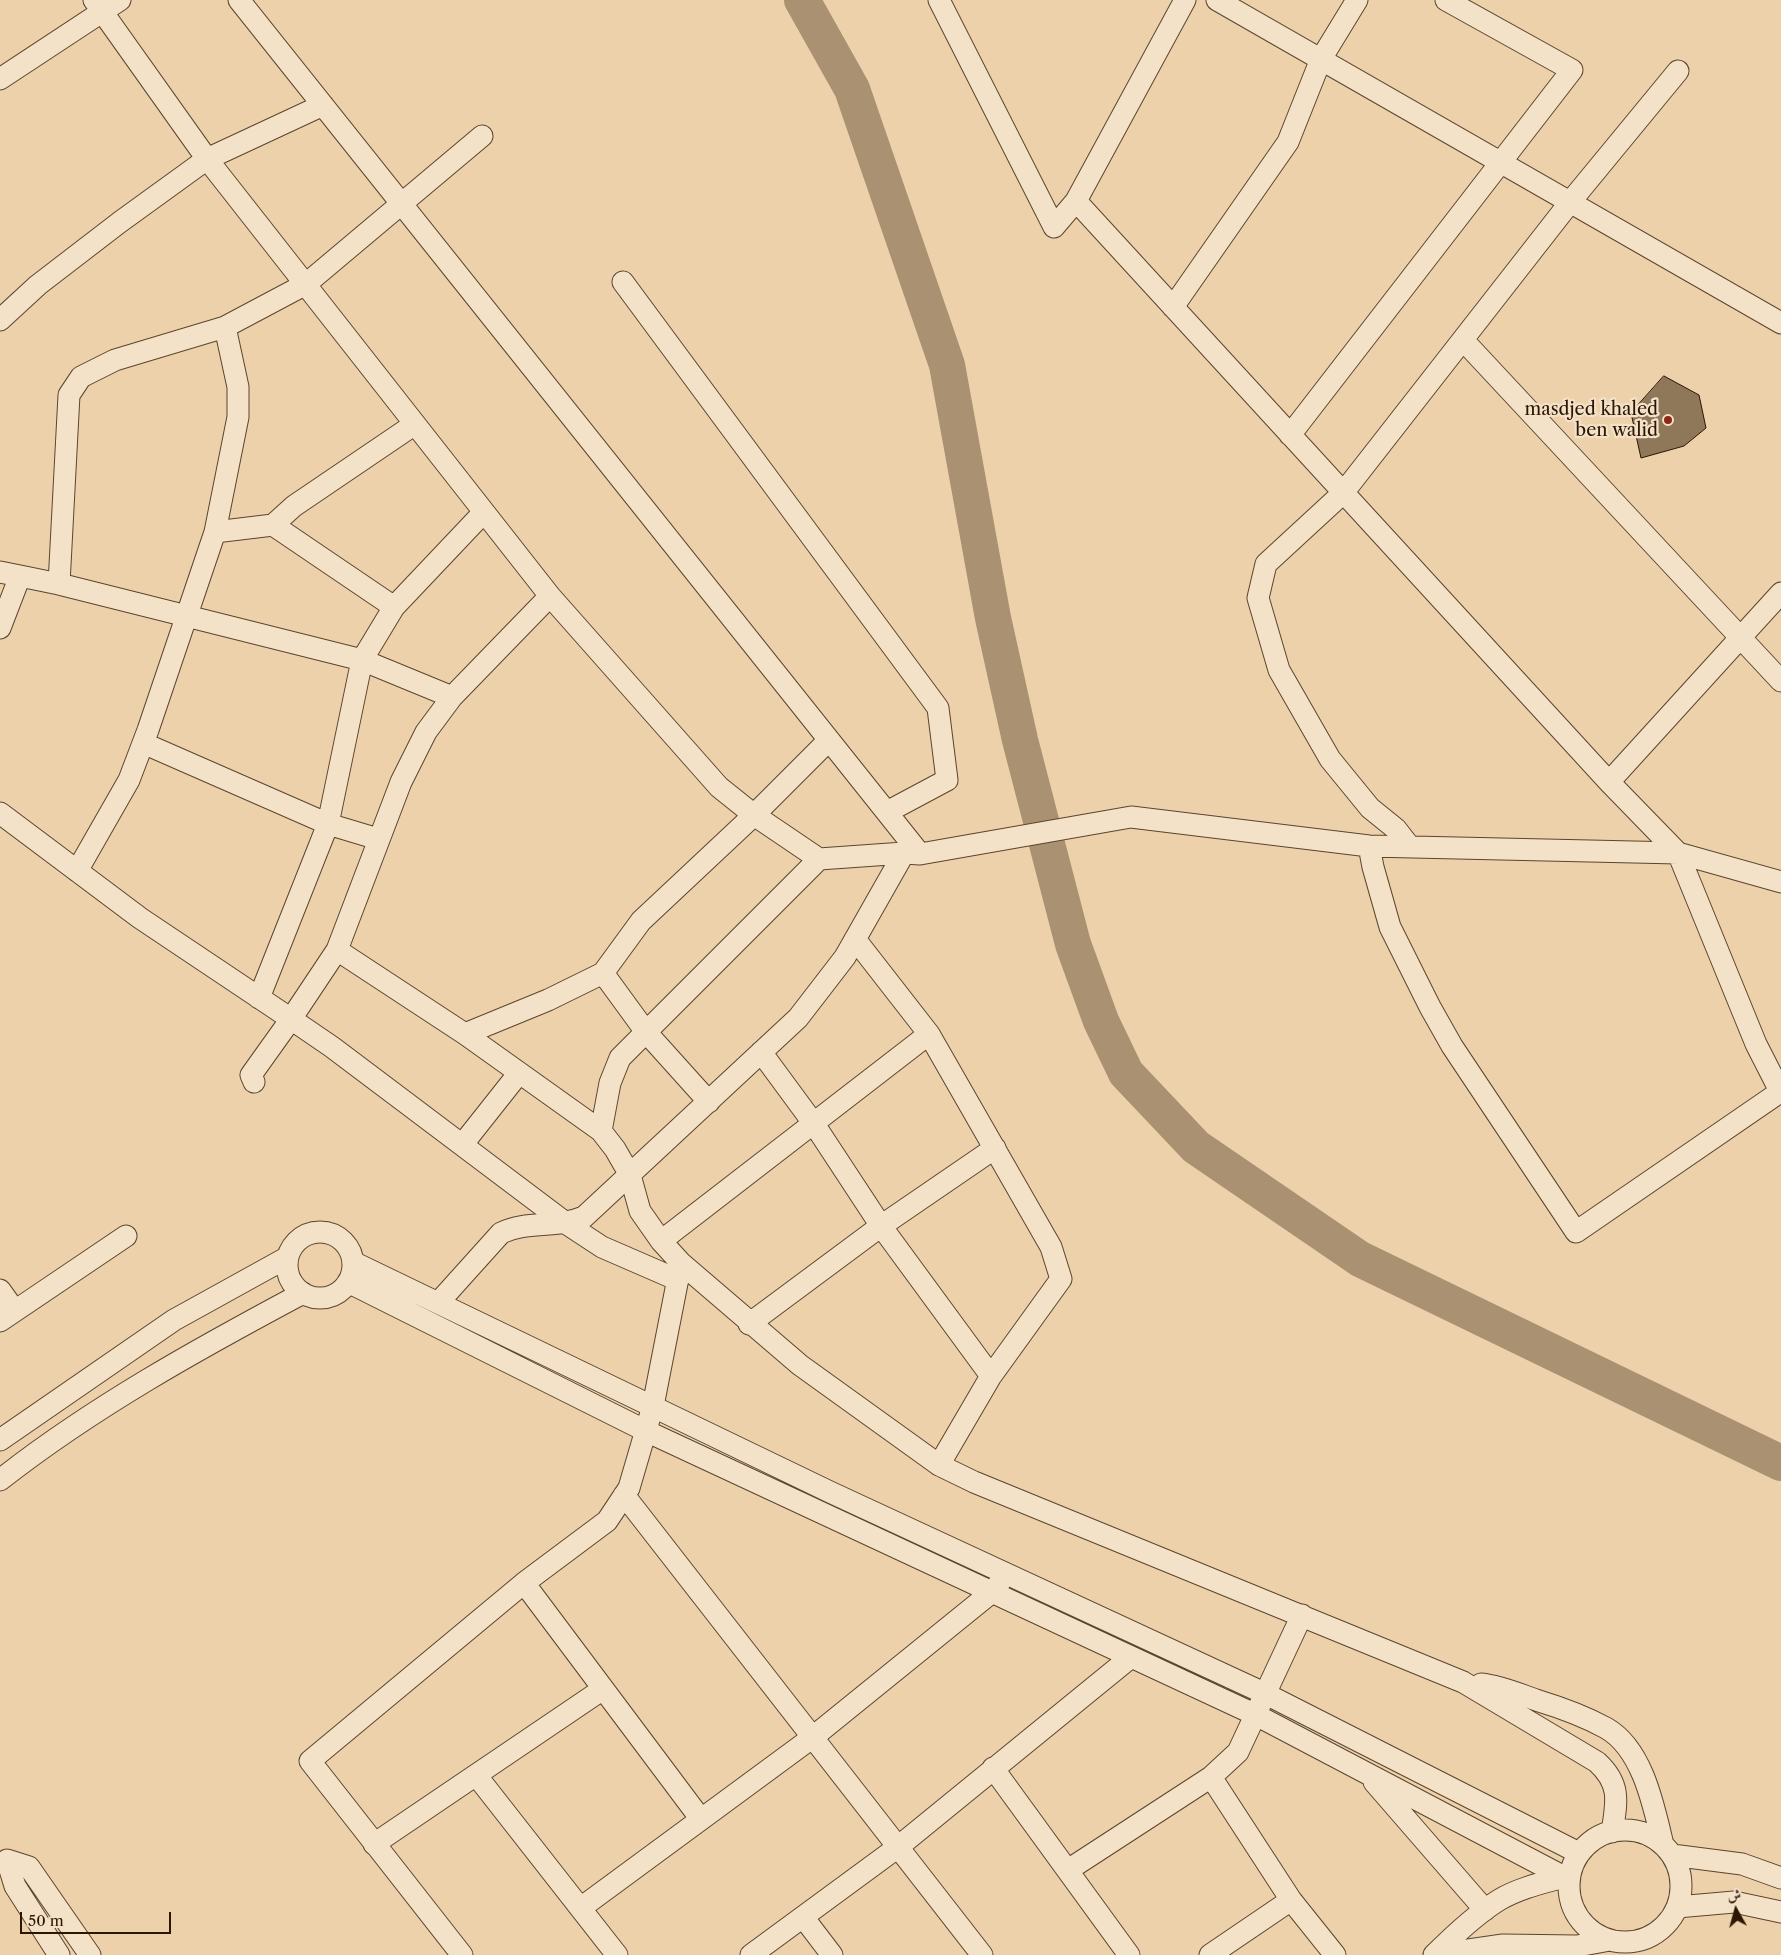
<!DOCTYPE html>
<meta charset="utf-8">
<style>
body{margin:0}
#map{position:relative;width:1781px;height:1955px;overflow:hidden;background:#ecd1ab;font-family:"Libre Caslon Text",Amiri,serif}
canvas{display:block}
.north{position:absolute;left:1711px;top:1885px;width:50px;height:50px;-webkit-text-stroke:4px #f3e1c8;paint-order:stroke;rotate:353deg;font-size:14px;font-weight:700;line-height:20px;text-align:center;color:#2b1603}
.north::after{content:'';display:block;margin:auto;width:18px;height:22px;background:#2b1603;clip-path:polygon(50% 0,100% 100%,50% 72%,0 100%)}
.scale{position:absolute;left:20px;top:1912px;width:151px;height:22px;box-sizing:border-box;border:2px solid #2b1603;border-top:0;padding-left:6px;font-size:15px;line-height:18px;white-space:nowrap;color:#2b1603;-webkit-text-stroke:4px #f3e1c8;paint-order:stroke}
</style>
<div id="map">
<canvas width="1781" height="1955"></canvas>
<div class="north">ش</div>
<div class="scale">50 m</div>
</div>
<script>
const context = document.querySelector('canvas').getContext('2d');
context.lineJoin = 'round';
function stroke(path, color, width, dash) { context.strokeStyle = color; context.lineWidth = width; context.lineCap = dash ? 'butt' : 'round'; context.setLineDash(dash || []); context.stroke(path); }
function paint(path, color) { context.fillStyle = color; context.fill(path, 'evenodd'); }
function drawText(font, color, halo, rows, align = 'center') {
  context.font = font + ' "Libre Caslon Text",serif'; context.lineWidth = 4.5; context.setLineDash([]); context.textBaseline = 'middle'; context.strokeStyle = halo; context.fillStyle = color; for (const [text, x, y, turn = 0] of rows) {
    context.save(); context.translate(x, y); context.rotate((+turn || 0) * Math.PI / 180); context.textAlign = isNaN(turn) ? turn : align; if (halo) context.strokeText(text, 0, 0); context.fillText(text, 0, 0); context.restore();
  }
}
const river = new Path2D(`
 M 802,0 L 852,89 L 947,365 L 993,618 L 1020,740 L 1073,944 L 1101,1021 L 1126,1073 L 1196,1147 L 1360,1259 L 1781,1463`);
const building = new Path2D(`
 M 1664,376 L 1699,395 L 1706,428 L 1684,446 L 1641,458 L 1631,413 Z`);
const minor = new Path2D(`
 M 94,0 L 207,159 L 550,596 L 719,787 L 754,815 L 819,859 L 904,853 L 920,854 L 1131,817 L 1369,846 L 1678,853 L 1756,1044 L 1781,1093
 M 239,0 L 920,854
 M 939,0 L 1054,227 L 1076,201 L 1185,0
 M 1217,0 L 1781,323
 M 0,79 L 120,0
 M 1076,201 L 1609,782 L 1678,853 L 1781,882
 M 623,282 L 938,708 L 947,780 L 887,812
 M 1173,307 L 1288,142 L 1321,59 L 1357,0
 M 0,320 L 38,285 L 120,222 L 207,159 L 323,105
 M 1463,340 L 1781,681
 M 1290,435 L 1572,70 L 1446,0
 M 273,525 L 394,607
 M 215,532 L 238,417 L 238,387 L 225,327 L 306,284 L 482,136
 M 0,572 L 20,576
 M 59,584 L 69,395 L 81,377 L 115,360 L 225,327
 M 0,628 L 20,576 L 59,584 L 362,660 L 452,697
 M 143,743 L 328,824 L 378,839
 M 1609,782 L 1781,593
 M 0,813 L 140,918 L 291,1019 L 337,950 L 465,1034 L 548,1000 L 603,973
 M 1369,846 L 1373,867 L 1390,927 L 1430,1007 L 1452,1046 L 1576,1232 L 1780,1092
 M 1410,847 L 1396,829 L 1370,808 L 1330,759 L 1279,670 L 1258,598 L 1266,564 L 1343,493 L 1571,201 L 1678,71
 M 77,871 L 129,780 L 148,730 L 215,532 L 273,525 L 294,506 L 415,424
 M 337,950 L 401,782 L 426,732 L 452,697 L 550,596
 M 259,998 L 328,824 L 362,660 L 394,607 L 484,512
 M 465,1034 L 601,1131
 M 929,1034 L 1051,1247 L 1061,1279 L 991,1376
 M 761,1052 L 814,1124 L 881,1226 L 991,1376 L 939,1465
 M 254,1082 L 251,1075 L 291,1019 L 332,1047 L 567,1224 L 602,1247 L 678,1280
 M 709,1102 L 646,1032 L 819,859
 M 462,1145 L 519,1073
 M287 1265a33 33 0 1 1 66 0a33 33 0 1 1-66 0Z
 M 661,1241 L 929,1034 L 855,939
 M 353,1262 L 830,1492 L 1266,1694 L 1579,1853
 M 681,1263 L 800,1365 L 939,1465 L 974,1482 L 1463,1682 L 1597,1762 C 1621,1784 1617,1801 1612,1832
 M 348,1282 L 646,1431 L 1256,1715 L 1568,1879
 M 0,1290 L 15,1311
 M 438,1303 L 501,1233 C 528,1220 555,1229 584,1217 L 798,1018 L 845,957 L 904,853
 M 0,1321 L 126,1236
 M 749,1324 L 881,1226 L 995,1148
 M 0,1440 L 174,1320 L 288,1257
 M 0,1480 C 93,1407 198,1349 303,1293
 M 624,1495 L 982,1955
 M 524,1583 L 700,1818
 M 1481,1684 C 1501,1686 1521,1695 1539,1701 C 1562,1708 1586,1717 1606,1728 C 1643,1749 1654,1807 1663,1845
 M 993,1768 L 1129,1955
 M 476,1775 L 617,1955
 M 1211,1777 L 1291,1900 L 1335,1955
 M 1374,1782 L 1485,1910
 M1569 1886a56 56 0 1 1 112 0a56 56 0 1 1-112 0Z
 M 374,1844 L 603,1689
 M 1672,1855 L 1742,1864 L 1781,1878
 M 1068,1870 L 1211,1777 L 1238,1752 L 1302,1615
 M 1564,1877 C 1542,1883 1519,1888 1499,1900 C 1475,1915 1454,1935 1434,1955 L 1503,1945 L 1577,1946 L 1610,1940
 M 582,1907 L 813,1737 L 992,1592 L 999,1584
 M 1677,1907 L 1734,1902 L 1781,1912
 M 803,1917 L 832,1955
 M 59,1955 L 15,1886 L 7,1860 L 29,1867 L 90,1955
 M 462,1955 L 310,1761 L 524,1583 L 607,1521 L 629,1488 L 653,1406 L 681,1263 L 661,1241 L 640,1211 L 630,1175 L 615,1149 L 601,1131 L 610,1083 L 620,1058 L 646,1032 L 603,973 L 641,921 L 754,815 L 829,740
 M 751,1955 L 898,1847 L 1131,1657
 M 1210,1955 L 1291,1900`);
const markers = [
 [1668,420,5,"#8f2418"]
];
const poiNames = [
 ["masdjed khaled",1658,410],
 ["ben walid",1658,431]
];
stroke(river, '#aa9172', 36);
paint(building, '#8f775a');
stroke(building, '#2b1603', 1);
stroke(minor, '#5b452d', 23);
stroke(minor, '#f3e1c8', 21);
for (const [x, y, r, color] of markers) { const dot = new Path2D(); dot.arc(x, y, r, 0, 2 * Math.PI); context.fillStyle = color; context.fill(dot); stroke(dot, '#f3e1c8', 2); }
drawText('18px', '#2b1603', '#f3e1c8', poiNames, 'right');
</script>
